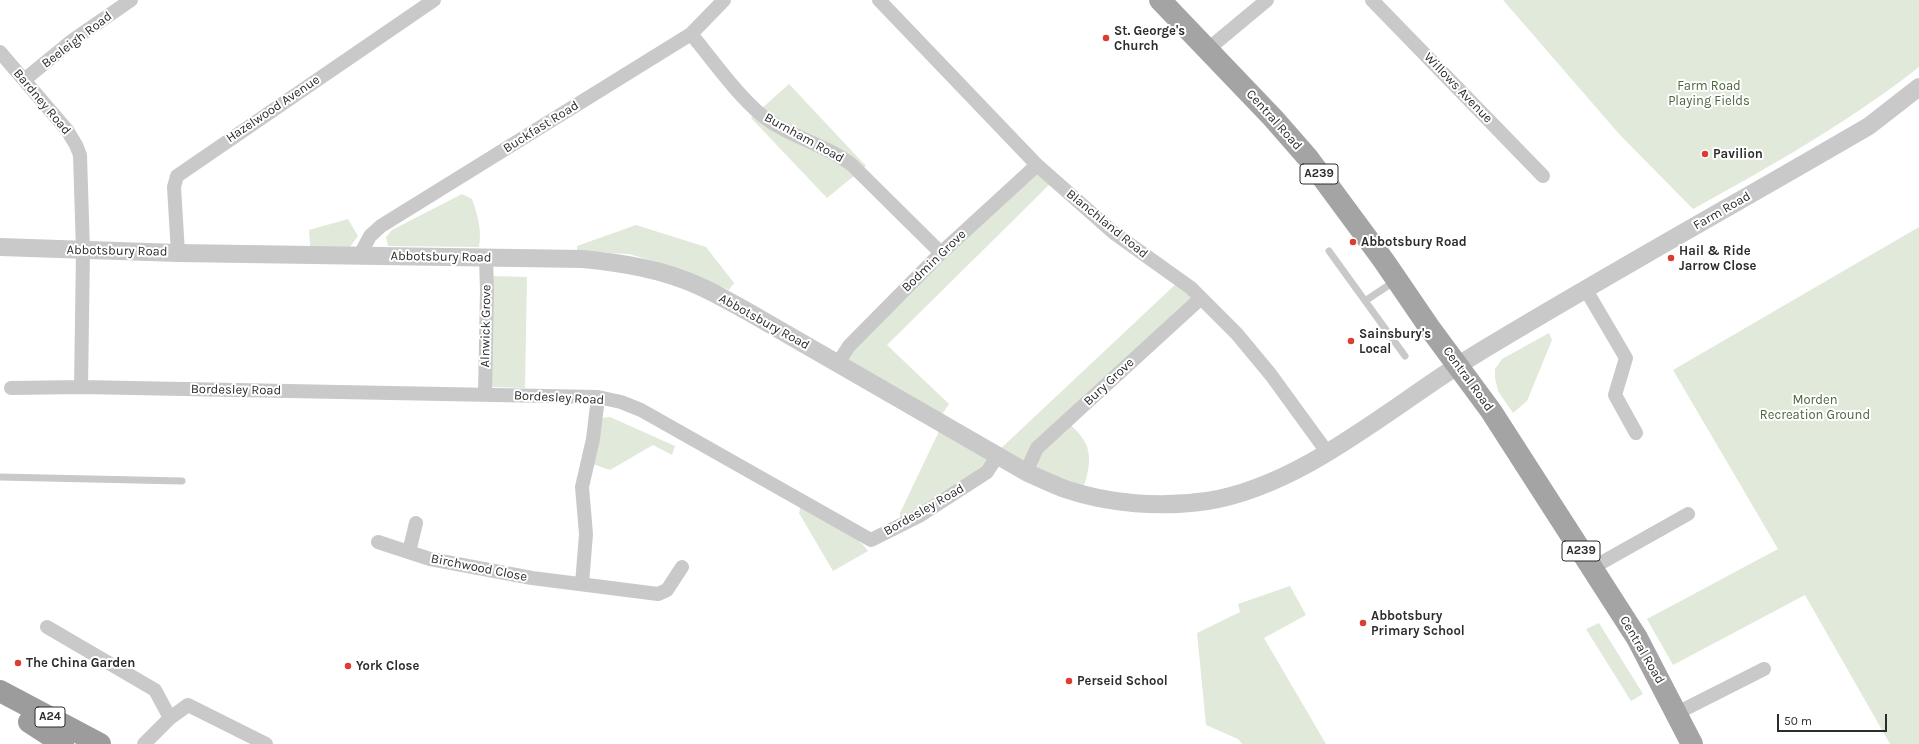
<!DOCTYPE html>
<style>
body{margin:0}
#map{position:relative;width:1919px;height:744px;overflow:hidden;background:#fff;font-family:Karla,sans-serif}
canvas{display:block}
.scale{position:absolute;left:1777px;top:714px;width:110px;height:18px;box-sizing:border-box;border:2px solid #2c2c2c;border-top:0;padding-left:5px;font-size:12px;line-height:14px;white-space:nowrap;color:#2c2c2c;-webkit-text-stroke:3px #fff;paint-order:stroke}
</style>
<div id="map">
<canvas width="1919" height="744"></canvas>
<div class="scale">50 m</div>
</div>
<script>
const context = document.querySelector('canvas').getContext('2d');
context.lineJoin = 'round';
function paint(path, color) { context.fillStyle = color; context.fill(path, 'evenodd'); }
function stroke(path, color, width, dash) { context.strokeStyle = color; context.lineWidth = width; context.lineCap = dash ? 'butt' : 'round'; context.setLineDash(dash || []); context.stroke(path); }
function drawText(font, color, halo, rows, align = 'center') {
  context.font = font + ' Karla,sans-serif'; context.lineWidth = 4; context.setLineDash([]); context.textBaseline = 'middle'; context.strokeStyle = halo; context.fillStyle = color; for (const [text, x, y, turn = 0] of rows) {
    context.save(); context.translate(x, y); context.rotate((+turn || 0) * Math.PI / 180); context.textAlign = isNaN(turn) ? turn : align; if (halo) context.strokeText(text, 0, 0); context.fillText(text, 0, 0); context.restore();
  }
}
const green = new Path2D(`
 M 1503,0 L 1919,0 L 1919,67 C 1849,122 1771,166 1693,209 L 1620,135 Z
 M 789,84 L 866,166 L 827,198 L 751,118 Z
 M 1037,169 L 1052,182 L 887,345 L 949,404 L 939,419 L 842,361 L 852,347 Z
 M 462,194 L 472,199 C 478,216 482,230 479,247 L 388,246 L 386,237 L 392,230 Z
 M 348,219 L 358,236 L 350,247 L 310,246 L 309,230 Z
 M 636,225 L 706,247 L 734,283 L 729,290 L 670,266 L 629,254 L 577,251 L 577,246 Z
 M 1919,227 L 1919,744 L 1890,744 L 1805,595 L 1673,665 L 1647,619 L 1778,549 L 1673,370 Z
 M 493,276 L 527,277 L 525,388 L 490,387 Z
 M 1178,282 L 1197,298 L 1066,420 C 1071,426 1079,432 1083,439 C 1094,455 1088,475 1082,491 L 997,452 Z
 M 1549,333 L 1552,340 L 1527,401 L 1513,413 L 1498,391 L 1495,378 L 1495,369 L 1502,359 Z
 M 610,417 L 675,446 L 672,455 L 653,445 L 610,470 L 593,464 L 602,418 Z
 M 941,427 L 993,457 L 985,470 L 900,521 L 900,513 Z
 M 801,506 C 820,516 857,534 868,551 L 833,571 L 799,513 Z
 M 1290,586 L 1306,615 L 1264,638 L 1326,744 L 1242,744 L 1238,739 L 1206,725 L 1197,633 L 1240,612 L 1238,604 Z
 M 1599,623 L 1643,694 L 1631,701 L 1586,629 Z`);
const service = new Path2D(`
 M 1329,251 L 1405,356
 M 1365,301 L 1395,281
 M 0,477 L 182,481`);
const minor = new Path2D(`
 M 879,0 L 1037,165 L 1114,233 L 1191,288 L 1237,334 L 1271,375 L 1327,452
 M 1372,0 L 1543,176
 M 691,34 C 713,60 743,104 771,122 C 797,139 828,146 852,165 L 941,253
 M 1207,50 L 1267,0
 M 0,52 L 67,130 L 76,145 L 80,155 L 83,251 L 81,387
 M 24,80 L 73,40 L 131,0
 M 178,253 L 174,187 L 177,176 L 434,0
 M 360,255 L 370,236 L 381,226 L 691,34 L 724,0
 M 1586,290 L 1626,358 L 1615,395 L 1636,433
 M 838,363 L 849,346 L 941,253 L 1037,165
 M 11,388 L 81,387 L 598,397 L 621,402 L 641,410 L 871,540 L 919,516 L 987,472 L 998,455
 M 485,395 L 487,290 L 486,258
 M 1026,472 L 1037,448 L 1201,298
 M 378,542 L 430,559 L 532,578 L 658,594 L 667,590 L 682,567
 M 409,552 L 416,523
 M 1592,568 L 1688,514
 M 582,584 L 586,534 L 582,487 L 593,439 L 598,397
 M 47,627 L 155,690 L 170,718
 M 1677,713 L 1764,669
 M 144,744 L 170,718 L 188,705 L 266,744`);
const tertiary = new Path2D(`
 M 0,247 L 178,253 L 583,259 C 622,263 662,269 699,286 C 715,293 730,302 745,310 L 1026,472 C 1039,478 1052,484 1065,489 C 1109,504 1161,508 1207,501 C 1303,486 1391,406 1473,356 C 1603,277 1737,203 1869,126 L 1919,87`);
const primary = new Path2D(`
 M 1160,0 L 1273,118 L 1308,158 L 1384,261 L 1429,327 L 1491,411 L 1592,568 L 1637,638 L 1692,744`);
const trunk = new Path2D(`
 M 0,691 L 100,744
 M 29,722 L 63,744`);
const markers = [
 [1106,38,4,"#db3d35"],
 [1705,154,4,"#db3d35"],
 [1353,242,4,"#db3d35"],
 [1671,258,4,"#db3d35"],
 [1351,341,4,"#db3d35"],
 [1363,623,4,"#db3d35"],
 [18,663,4,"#db3d35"],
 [348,666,4,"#db3d35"],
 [1069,681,4,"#db3d35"]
];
const shields = [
 [1319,174,38],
 [1581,551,38],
 [50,717,30]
];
const shieldNames = [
 ["A239",1319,174],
 ["A239",1581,551],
 ["A24",50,717]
];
const poiNames = [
 ["St. George's",1114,31],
 ["Church",1114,46],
 ["Pavilion",1713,154],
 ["Abbotsbury Road",1361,242],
 ["Hail & Ride",1679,251],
 ["Jarrow Close",1679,266],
 ["Sainsbury's",1359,334],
 ["Local",1359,349],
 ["Abbotsbury",1371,616],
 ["Primary School",1371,631],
 ["The China Garden",26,663],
 ["York Close",356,666],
 ["Perseid School",1077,681]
];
const streetNames = [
 ["Beeleigh Road",77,40,-37],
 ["Willows Avenue",1458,88,46],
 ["Bardney Road",42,102,50],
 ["Hazelwood Avenue",273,109,-34],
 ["Central Road",1274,120,48],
 ["Buckfast Road",541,127,-32],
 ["Burnham Road",804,138,29],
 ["Farm Road",1722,211,-30],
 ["Blanchland Road",1107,224,39],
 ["Abbotsbury Road",117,251,1],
 ["Abbotsbury Road",441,257,1],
 ["Bodmin Grove",934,261,-44],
 ["Abbotsbury Road",764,322,29],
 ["Alnwick Grove",486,326,-89],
 ["Central Road",1468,379,54],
 ["Bury Grove",1109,382,-43],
 ["Bordesley Road",236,390,1],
 ["Bordesley Road",559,398,3],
 ["Bordesley Road",924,510,-30],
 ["Birchwood Close",479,568,11],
 ["Central Road",1642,650,60]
];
const parkNames = [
 ["Farm Road",1709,86],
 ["Playing Fields",1709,101],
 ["Morden",1815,400],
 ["Recreation Ground",1815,415]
];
paint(green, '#e0e9da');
stroke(service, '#c9c9c9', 7);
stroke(minor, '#c9c9c9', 14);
stroke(tertiary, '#c9c9c9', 18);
stroke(primary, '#a4a4a4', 22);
stroke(trunk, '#9c9c9c', 22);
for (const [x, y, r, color] of markers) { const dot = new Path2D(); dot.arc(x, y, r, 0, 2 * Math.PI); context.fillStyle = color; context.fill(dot); stroke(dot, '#fff', 1.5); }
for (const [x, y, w] of shields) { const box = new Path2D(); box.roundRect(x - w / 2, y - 10, w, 20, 3); context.fillStyle = '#fff'; context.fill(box); stroke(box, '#2c2c2c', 1); }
drawText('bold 12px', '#2c2c2c', null, shieldNames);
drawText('bold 13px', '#2c2c2c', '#fff', poiNames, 'left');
drawText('13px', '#2c2c2c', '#fff', streetNames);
drawText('13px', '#4a653c', '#fff', parkNames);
</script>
